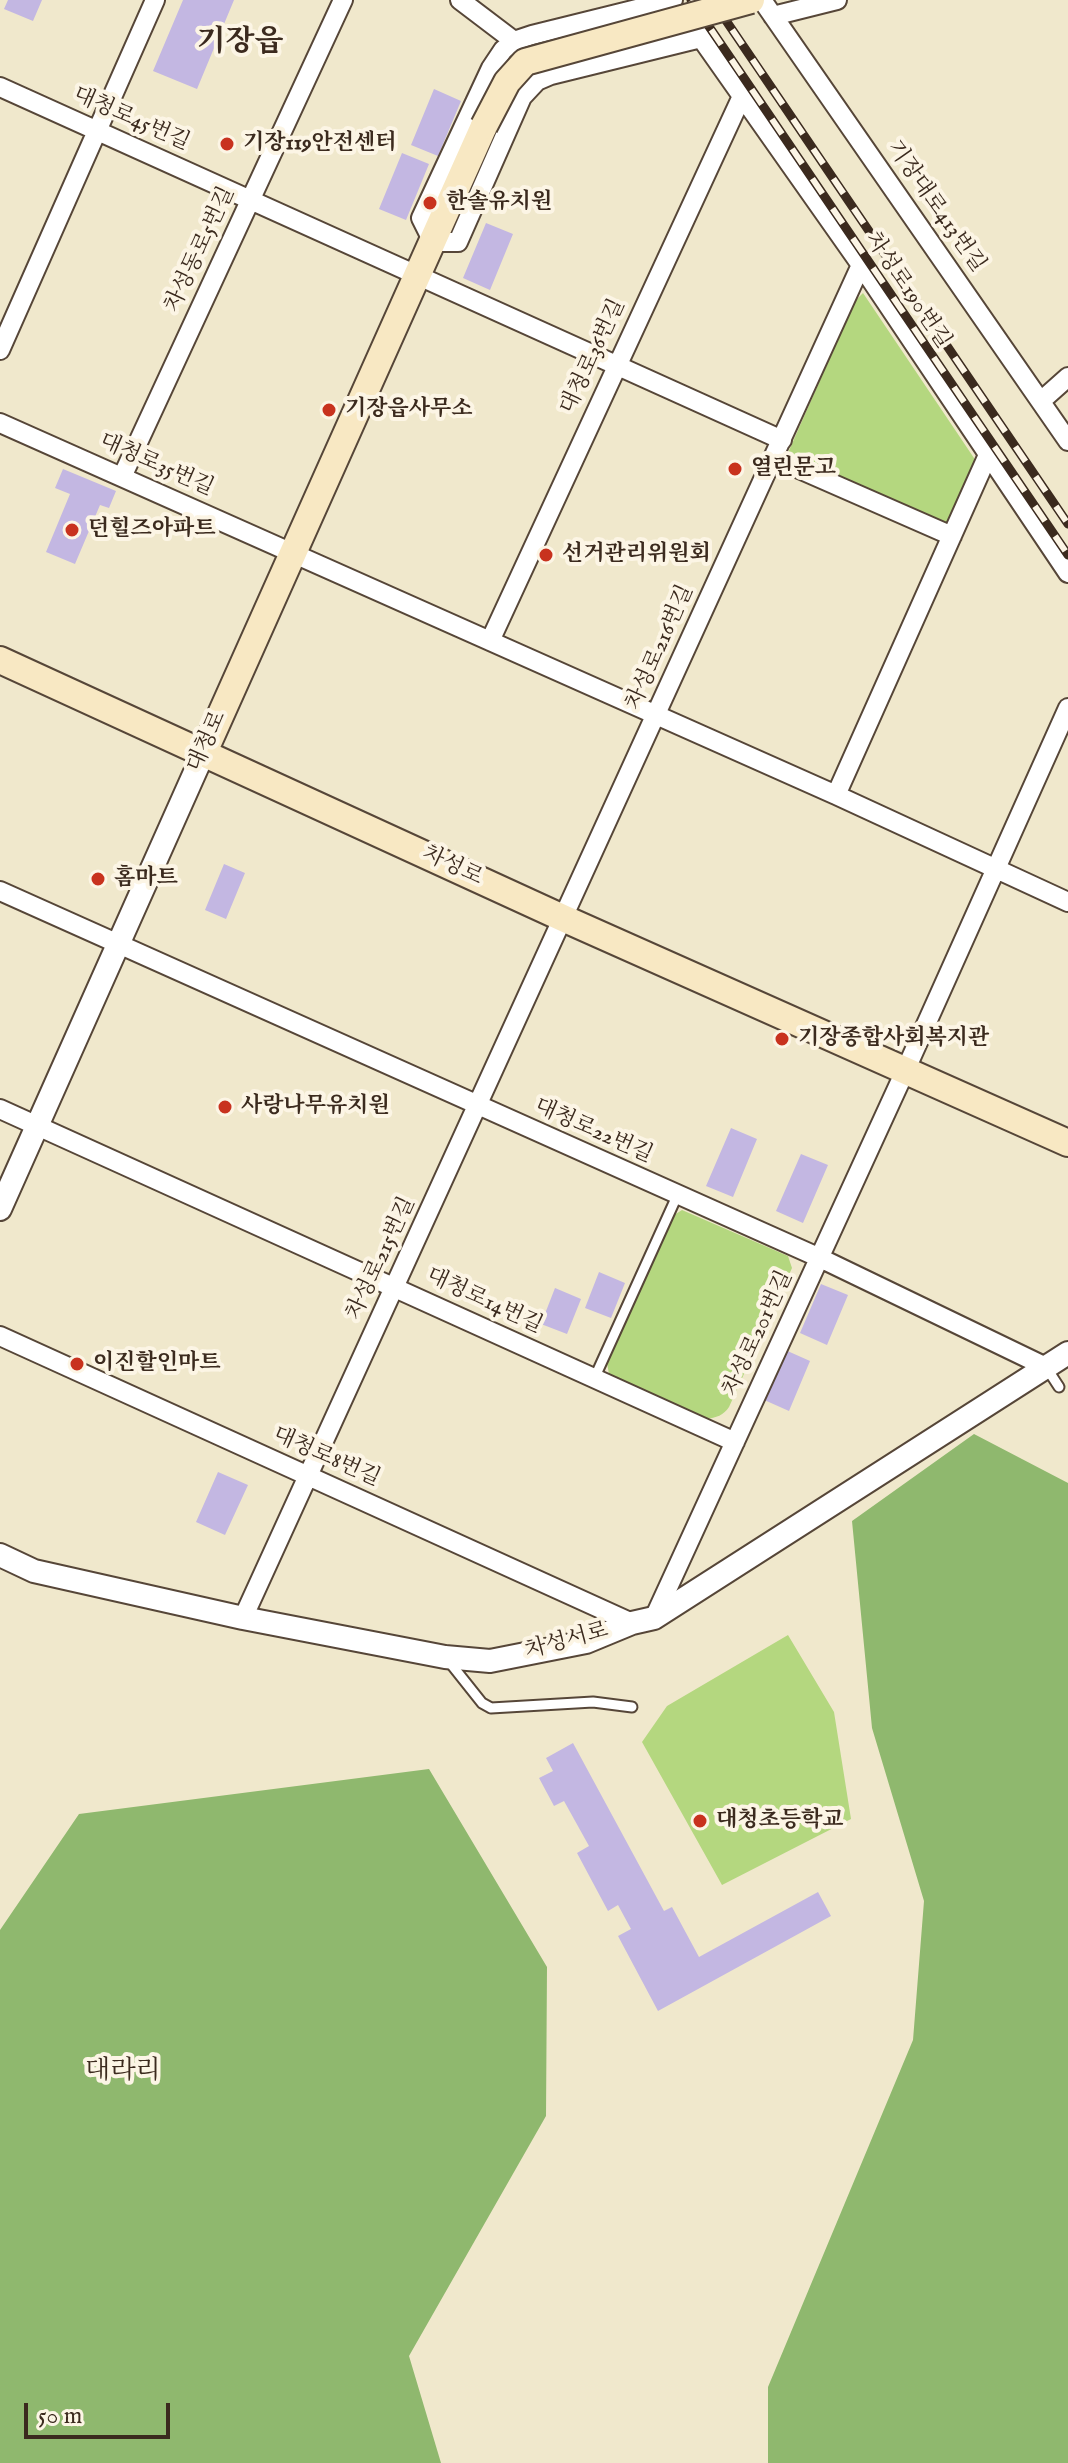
<!DOCTYPE html>
<meta charset="utf-8">
<style>
body{margin:0}
#map{position:relative;width:1068px;height:2463px;overflow:hidden;background:#f0e8cc;font-family:"IM FELL English",serif}
canvas{display:block}
.scale{position:absolute;left:24px;top:2403px;width:146px;height:36px;box-sizing:border-box;border:4px solid #3b2a1e;border-top:0;padding-left:10px;font-size:24px;line-height:28px;white-space:nowrap;color:#3b2a1e;-webkit-text-stroke:6px #fcf5e5;paint-order:stroke}
</style>
<div id="map">
<canvas width="1068" height="2463"></canvas>
<div class="scale">50 m</div>
</div>
<script>
const context = document.querySelector('canvas').getContext('2d');
context.lineJoin = 'round';
function paint(path, color) { context.fillStyle = color; context.fill(path, 'evenodd'); }
function stroke(path, color, width, dash) { context.strokeStyle = color; context.lineWidth = width; context.lineCap = dash ? 'butt' : 'round'; context.setLineDash(dash || []); context.stroke(path); }
function drawText(font, color, halo, rows, align = 'center') {
  context.font = font + ' "IM FELL English","Noto Serif KR",serif'; context.lineWidth = 8; context.setLineDash([]); context.textBaseline = 'middle'; context.strokeStyle = halo; context.fillStyle = color; for (const [text, x, y, turn = 0] of rows) {
    context.save(); context.translate(x, y); context.rotate((+turn || 0) * Math.PI / 180); context.textAlign = isNaN(turn) ? turn : align; if (halo) context.strokeText(text, 0, 0); context.fillText(text, 0, 0); context.restore();
  }
}
const green = new Path2D(`
 M 863,293 L 974,458 L 976,465 L 951,527 L 787,455 L 855,301 Z
 M 682,1210 L 788,1256 L 792,1268 L 729,1407 C 724,1415 716,1418 706,1419 L 609,1374 L 606,1358 L 671,1217 Z
 M 788,1635 L 834,1712 L 851,1819 L 722,1885 L 642,1742 L 667,1706 Z`);
const forest = new Path2D(`
 M 974,1434 L 1068,1483 L 1068,2463 L 768,2463 L 768,2387 L 913,2040 L 924,1901 L 872,1728 L 852,1521 Z
 M 429,1769 L 547,1967 L 546,2116 L 409,2356 L 441,2463 L 0,2463 L 0,1930 L 79,1814 Z`);
const building = new Path2D(`
 M 8,0 L 42,0 L 33,21 L 4,9 Z
 M 183,0 L 234,0 L 197,89 L 153,71 Z
 M 434,89 L 461,101 L 438,156 L 411,145 Z
 M 402,153 L 429,164 L 406,220 L 379,209 Z
 M 486,223 L 513,234 L 490,290 L 463,278 Z
 M 63,469 L 116,491 L 109,508 L 100,505 L 75,564 L 46,552 L 70,494 L 55,488 Z
 M 224,864 L 245,873 L 226,919 L 205,910 Z
 M 731,1128 L 757,1139 L 733,1197 L 706,1186 Z
 M 801,1154 L 828,1165 L 803,1223 L 776,1211 Z
 M 599,1272 L 625,1283 L 611,1318 L 585,1308 Z
 M 821,1284 L 848,1295 L 827,1345 L 800,1333 Z
 M 555,1288 L 581,1299 L 567,1334 L 541,1324 Z
 M 783,1349 L 810,1361 L 789,1411 L 762,1399 Z
 M 218,1472 L 248,1485 L 225,1535 L 196,1522 Z
 M 573,1743 L 664,1911 L 672,1907 L 699,1957 L 818,1892 L 831,1916 L 658,2011 L 618,1936 L 631,1929 L 618,1905 L 608,1911 L 577,1853 L 589,1846 L 564,1801 L 554,1806 L 539,1778 L 553,1771 L 546,1758 Z`);
const service = new Path2D(`
 M 1046,1367 L 1059,1387
 M 594,1379 L 677,1196
 M 447,1659 L 482,1703 L 491,1708 L 593,1702 L 632,1707`);
const minor = new Path2D(`
 M 460,0 L 514,41
 M 673,0 L 532,35 L 514,41 L 503,50 L 491,68 L 421,218 L 433,242 L 458,242 L 522,97 L 537,81 L 551,75 L 701,38
 M 762,0 L 1068,441
 M 773,16 L 837,0
 M 694,28 L 861,265 L 1068,573
 M 0,87 L 782,440
 M 0,350 L 155,0
 M 1041,401 L 1068,377
 M 0,423 L 836,795 L 1068,902
 M 774,458 L 952,536
 M 122,477 L 343,0
 M 490,641 L 743,94
 M 836,795 L 988,455
 M 0,891 L 820,1258 L 1046,1367
 M 0,1109 L 735,1442
 M 0,1336 L 632,1623
 M 243,1618 L 861,265
 M 654,1618 L 906,1069 L 1068,708`);
const tertiary = new Path2D(`
 M 0,1209 L 204,752
 M 0,1555 L 34,1571 L 243,1618 L 445,1657 L 490,1661 L 586,1642 L 632,1623 L 654,1618 L 1068,1353`);
const secondary = new Path2D(`
 M 0,660 L 565,919 L 1068,1143
 M 204,752 L 484,126`);
const rail = new Path2D(`
 M 691,0 L 1068,555
 M 712,0 L 1068,524`);
const secondaryBridge = new Path2D(`
 M 484,126 L 507,82 L 525,62 L 751,0`);
const markers = [
 [227,144,8,"#c8321e"],
 [430,203,8,"#c8321e"],
 [329,410,8,"#c8321e"],
 [735,469,8,"#c8321e"],
 [72,530,8,"#c8321e"],
 [546,555,8,"#c8321e"],
 [98,879,8,"#c8321e"],
 [782,1039,8,"#c8321e"],
 [225,1107,8,"#c8321e"],
 [77,1364,8,"#c8321e"],
 [700,1821,8,"#c8321e"]
];
const streetNames = [
 ["대청로45번길",131,120,24],
 ["기장대로413번길",935,207,55],
 ["차성동로5번길",201,250,-65],
 ["차성로190번길",907,291,56],
 ["대청로36번길",594,357,-65],
 ["대청로35번길",156,466,24],
 ["차성로216번길",661,648,-66],
 ["대청로",208,742,-66],
 ["차성로",452,867,25],
 ["대청로22번길",593,1132,24],
 ["차성로215번길",382,1259,-65],
 ["대청로14번길",484,1302,25],
 ["차성로201번길",759,1334,-65],
 ["대청로8번길",326,1458,24],
 ["차성서로",567,1642,-15]
];
const poiNames = [
 ["기장119안전센터",243,144],
 ["한솔유치원",446,203],
 ["기장읍사무소",345,410],
 ["열린문고",751,469],
 ["던힐즈아파트",88,530],
 ["선거관리위원회",562,555],
 ["홈마트",114,879],
 ["기장종합사회복지관",798,1039],
 ["사랑나무유치원",241,1107],
 ["이진할인마트",93,1364],
 ["대청초등학교",716,1821]
];
const quarterNames = [
 ["대라리",123,2073]
];
const districtNames = [
 ["기장읍",240,44]
];
paint(green, '#b4d77f');
paint(forest, '#8fb86e');
paint(building, '#c3b7e2');
stroke(service, '#564638', 13);
stroke(minor, '#564638', 22);
stroke(tertiary, '#564638', 26);
stroke(secondary, '#564638', 30);
stroke(service, '#fff', 9);
stroke(minor, '#fff', 18);
stroke(tertiary, '#fff', 22);
stroke(secondary, '#f8e8c3', 26);
stroke(rail, '#3b2a1e', 9);
stroke(rail, '#fcf5e5', 6, [18]);
stroke(secondaryBridge, '#564638', 30, []);
stroke(secondaryBridge, '#f8e8c3', 26);
for (const [x, y, r, color] of markers) { const dot = new Path2D(); dot.arc(x, y, r, 0, 2 * Math.PI); context.fillStyle = color; context.fill(dot); stroke(dot, '#fcf5e5', 3); }
drawText('22px', '#3b2a1e', '#fcf5e5', streetNames);
drawText('bold 22px', '#3b2a1e', '#fcf5e5', poiNames, 'left');
drawText('26px', '#3b2a1e', '#fcf5e5', quarterNames);
drawText('bold 30px', '#3b2a1e', '#fcf5e5', districtNames);
</script>
